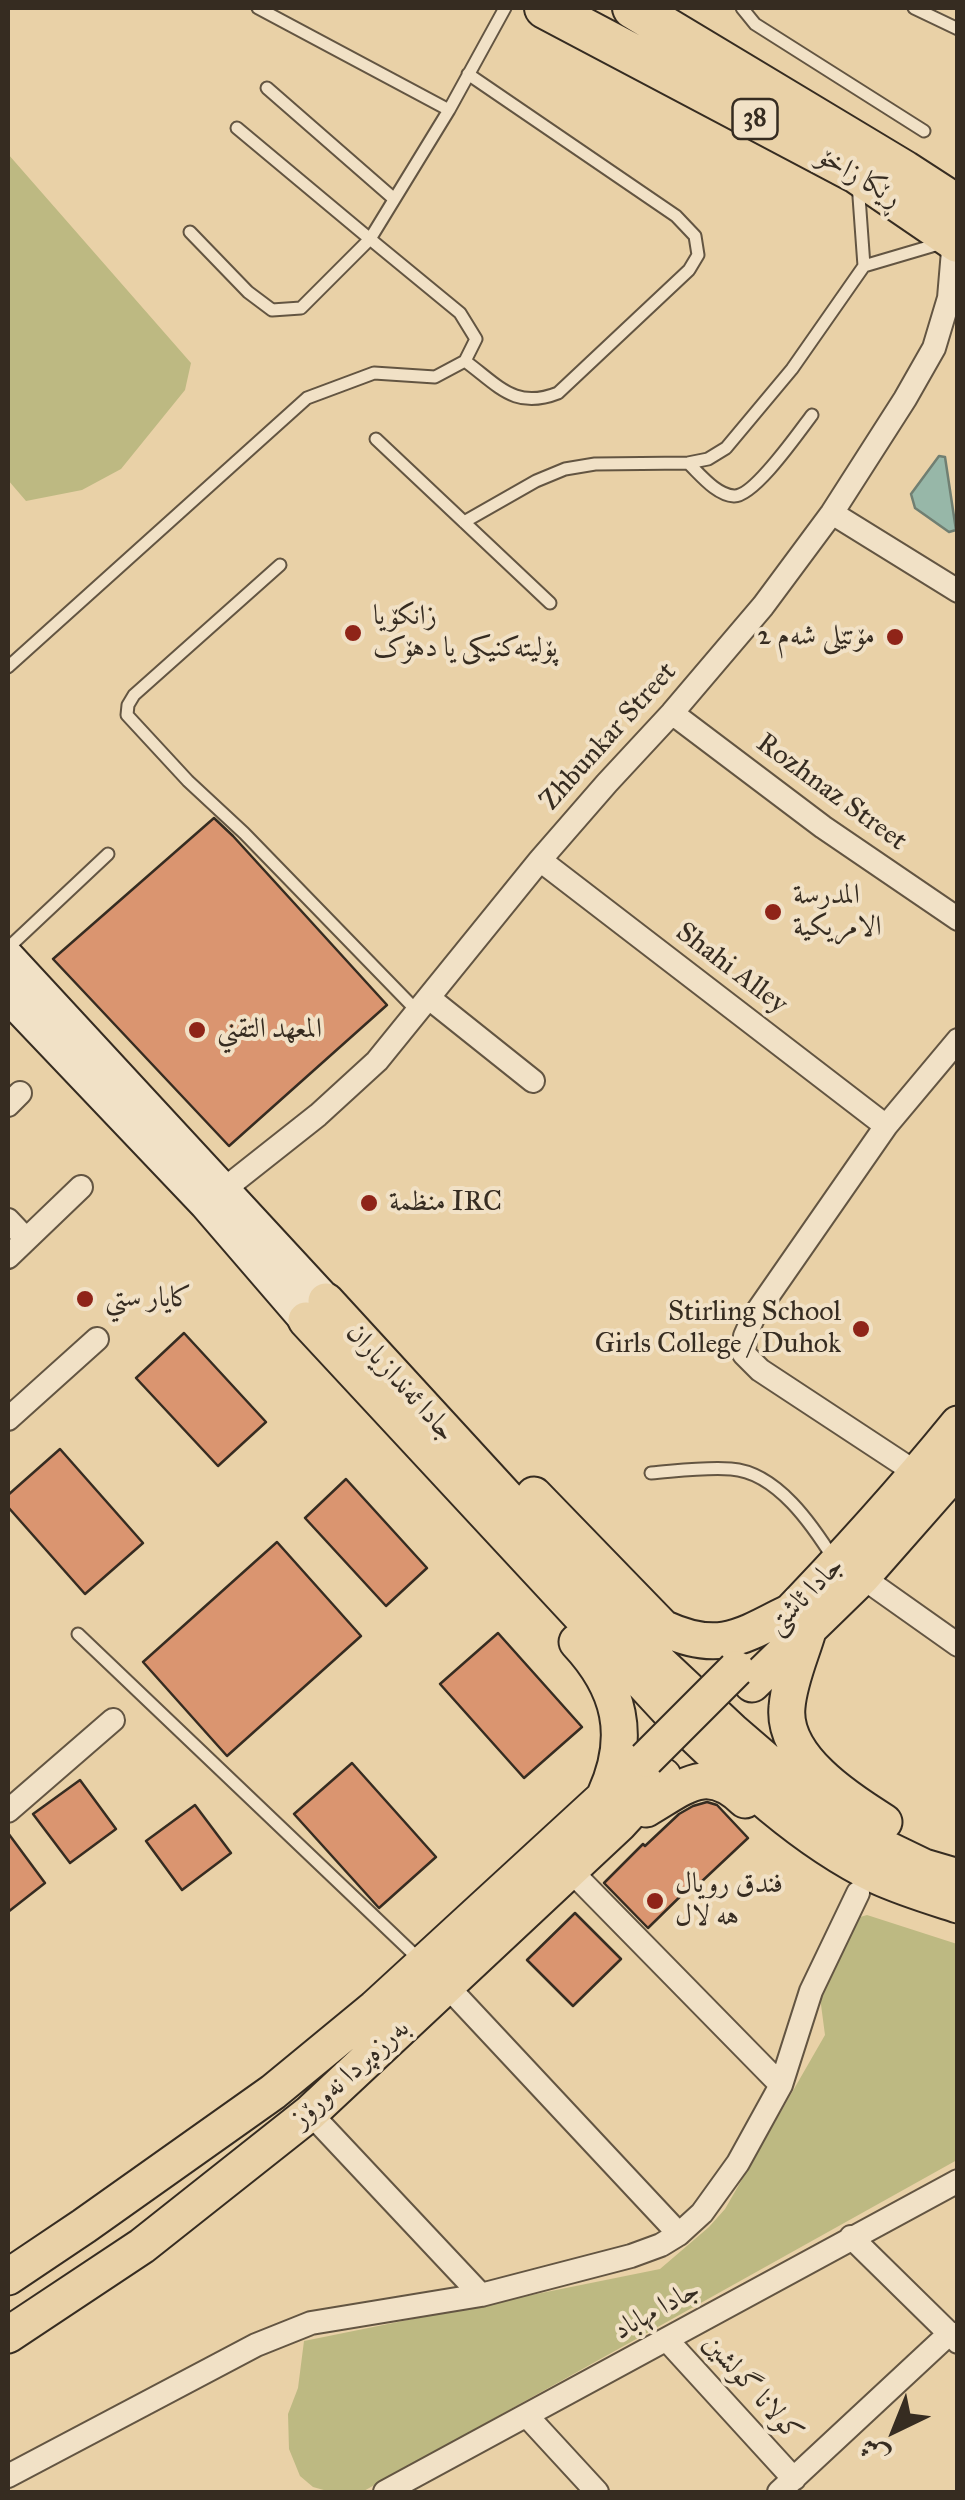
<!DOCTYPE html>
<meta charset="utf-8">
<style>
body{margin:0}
#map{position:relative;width:965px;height:2500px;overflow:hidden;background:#e9d1a7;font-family:"IM FELL Great Primer",Amiri,serif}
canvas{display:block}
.frame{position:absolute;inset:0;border:10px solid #362c21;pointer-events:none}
.north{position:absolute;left:845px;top:2380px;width:100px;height:100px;-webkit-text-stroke:8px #f1e1c6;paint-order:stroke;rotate:223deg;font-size:28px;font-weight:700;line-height:40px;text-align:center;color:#362c21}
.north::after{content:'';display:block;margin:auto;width:35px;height:45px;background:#362c21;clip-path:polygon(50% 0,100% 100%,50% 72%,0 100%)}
</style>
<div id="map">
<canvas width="965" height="2500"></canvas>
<div class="frame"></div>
<div class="north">ش</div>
</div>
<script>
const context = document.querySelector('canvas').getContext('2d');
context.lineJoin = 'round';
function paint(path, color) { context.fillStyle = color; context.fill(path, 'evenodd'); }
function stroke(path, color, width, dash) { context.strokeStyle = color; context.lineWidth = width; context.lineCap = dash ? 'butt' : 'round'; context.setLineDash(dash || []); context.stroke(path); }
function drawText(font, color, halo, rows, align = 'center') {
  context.font = font + ' "IM FELL Great Primer",Amiri,serif'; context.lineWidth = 8; context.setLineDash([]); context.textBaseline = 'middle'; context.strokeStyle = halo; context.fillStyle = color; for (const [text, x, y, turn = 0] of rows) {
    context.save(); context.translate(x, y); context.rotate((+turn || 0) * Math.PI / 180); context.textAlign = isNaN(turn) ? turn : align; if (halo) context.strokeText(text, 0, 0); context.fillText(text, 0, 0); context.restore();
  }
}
const green = new Path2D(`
 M 8,154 L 191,363 L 185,390 L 121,469 L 82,490 L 26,501 L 8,480 Z
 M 867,1915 L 957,1944 L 957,2160 L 362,2492 L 331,2492 L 313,2487 L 300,2476 L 289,2449 L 288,2414 L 298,2388 L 304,2341 L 660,2269 L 709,2227 L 725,2209 L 825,2035 L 818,1982 L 853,1919 Z`);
const water = new Path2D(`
 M 939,456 L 945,457 L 956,530 L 949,532 L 915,508 L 911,494 Z`);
const building = new Path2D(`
 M 214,818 L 233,836 L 387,1005 L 229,1146 L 53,959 Z
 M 184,1333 L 266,1422 L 218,1466 L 136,1378 Z
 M 60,1449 L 143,1543 L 85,1594 L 8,1507 L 8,1495 Z
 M 346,1479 L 427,1568 L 386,1606 L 305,1518 Z
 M 277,1542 L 361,1636 L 227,1756 L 143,1662 Z
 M 498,1633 L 582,1727 L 524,1778 L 440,1684 Z
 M 352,1763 L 436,1857 L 379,1908 L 294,1814 Z
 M 80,1780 L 116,1829 L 70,1863 L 33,1814 Z
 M 707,1802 L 717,1805 L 748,1838 L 699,1884 L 696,1881 L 648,1928 L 604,1883 L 643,1844 L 645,1846 L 679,1814 L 693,1806 Z
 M 195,1805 L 231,1853 L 182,1890 L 146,1841 Z
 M 8,1833 L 45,1883 L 8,1912 Z
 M 575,1913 L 621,1959 L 573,2006 L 527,1960 Z`);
const lane = new Path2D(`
 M 258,8 L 449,110
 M 742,8 L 755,24 L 924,131
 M 914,8 L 958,29
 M 267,88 L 393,198
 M 190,232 L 248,292 L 272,310 L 301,308 L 370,239 L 237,128
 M 864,266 L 942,243
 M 465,361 C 499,386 515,410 558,393 L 689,270 L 698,255 L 695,236 L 676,216 L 468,74
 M 376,439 L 550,603
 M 688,463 C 700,474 716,495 734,496 C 754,497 799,432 812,415
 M 464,522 L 536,481 L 565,469 L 595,464 L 688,463 L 708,459 L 726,448 L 792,369 L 864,266 L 858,183
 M 280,565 L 134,695 L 128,705 L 127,715 L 188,781 L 244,833 L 418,1012
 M 8,667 L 307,398 L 374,373 L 435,377 L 465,361 L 476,339 L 460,313 L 370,239 L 449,110 L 505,8
 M 8,948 L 108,854
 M 651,1473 C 677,1471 704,1467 731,1469 C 777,1472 813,1526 835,1561
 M 78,1634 L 421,1961`);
const street = new Path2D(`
 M 832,513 L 958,591
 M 672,713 L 823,827 L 958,919
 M 540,860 L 886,1126
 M 429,998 L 533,1081
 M 8,1105 L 20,1093
 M 213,1198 L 318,1115 L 377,1061 L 540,860 L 607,783 L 672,713 L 763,606 L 832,513 L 905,399 L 934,348 L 949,298 L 954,239
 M 8,1220 L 26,1239
 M 8,1257 L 81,1187
 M 8,1419 L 97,1339
 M 918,1474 L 760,1370 L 744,1354 L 745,1336 L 754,1316 L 886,1126 L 958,1040
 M 862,1577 L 958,1645
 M 8,1811 L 113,1720
 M 571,1871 L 781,2085
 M 447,1986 L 679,2234
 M 310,2113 L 481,2295
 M 851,2237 L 958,2342
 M 667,2340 L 794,2479
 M 527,2416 L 597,2492
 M 8,2476 L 256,2345 L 311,2323 L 481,2295 L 631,2256 L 661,2245 L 679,2234 L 702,2213 L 738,2163 L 781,2085 L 811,1991 L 858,1893
 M 385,2492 L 958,2181
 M 779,2492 L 950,2333`);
const secondary = new Path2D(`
 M 8,957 L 326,1301
 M 8,996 L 206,1204 L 306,1320`);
const primary = new Path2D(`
 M 326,1301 L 650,1654 L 732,1731 L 833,1818 L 864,1838 L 895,1853 L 924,1867 L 958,1877
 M 306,1320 L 670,1712 C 732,1772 798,1838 877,1876 C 903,1888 930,1896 958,1905
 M 534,1495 L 663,1628 C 719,1654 741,1637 792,1611
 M 778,1625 C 841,1560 901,1494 958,1424
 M 808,1631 C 801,1655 789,1681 787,1707 C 782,1757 847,1799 884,1822
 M 577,1642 C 620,1688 632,1736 605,1795
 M 752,1684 L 862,1577 L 958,1468
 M 646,1809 C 684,1787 707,1763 745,1800
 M 8,2277 L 84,2226 L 273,2092 L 375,2008 L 646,1759
 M 8,2335 L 142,2246 L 310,2113 L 619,1824 L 663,1776`);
const highway = new Path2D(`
 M 545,8 L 857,173 L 958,242
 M 633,8 L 904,171 L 958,206`);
const primaryBridge = new Path2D(`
 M 646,1759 L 736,1669`);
const markers = [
 [353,633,10,"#8f2418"],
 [895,637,10,"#8f2418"],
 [773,912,10,"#8f2418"],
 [197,1030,10,"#8f2418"],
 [369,1203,10,"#8f2418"],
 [85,1299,10,"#8f2418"],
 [861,1329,10,"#8f2418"],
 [655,1901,10,"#8f2418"]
];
const shields = [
 [755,119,45]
];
const shieldNames = [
 ["38",755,119]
];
const streetNames = [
 ["ڕێکا زاخۆ",859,178,31],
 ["Zhbunkar Street",609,737,-48],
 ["Rozhnaz Street",831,793,36],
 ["Shahi Alley",731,969,37],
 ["جادا ئەندازیاران",400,1383,48],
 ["جادا ئاشتی",806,1596,-46],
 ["بەرزەپردا نەورۆز",351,2074,-42],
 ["جادا مهاباد",657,2311,-29],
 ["کولانا گولشین",752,2389,48]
];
const poiNames = [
 ["زانکۆیا",373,617],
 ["پۆلیتەکنیکی یا دهۆک",373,649],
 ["مۆتێلی شەم 2",875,637,"right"],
 ["المدرسة",793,896],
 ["الامريكية",793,928],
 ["المعهد التقني",217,1030],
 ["منظمة IRC",389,1203],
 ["كايار ستي",105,1299],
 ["Stirling School",841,1313,"right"],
 ["Girls College / Duhok",841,1345,"right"],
 ["فندق رويال",675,1885],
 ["هه لال",675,1917]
];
paint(green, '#bdb982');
paint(water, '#97b7a8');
stroke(water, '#707f72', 2.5);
paint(building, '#da9570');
stroke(building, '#362c21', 2.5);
stroke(lane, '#635542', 15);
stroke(street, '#635542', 26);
stroke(secondary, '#362c21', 36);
stroke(primary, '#362c21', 39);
stroke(highway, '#362c21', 44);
stroke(lane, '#f1e1c6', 11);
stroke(street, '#f1e1c6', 22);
stroke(secondary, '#f1e1c6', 32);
stroke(primary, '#e9d1a7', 35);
stroke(highway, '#e9d1a7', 40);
stroke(primaryBridge, '#362c21', 39, []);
stroke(primaryBridge, '#e9d1a7', 35);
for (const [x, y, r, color] of markers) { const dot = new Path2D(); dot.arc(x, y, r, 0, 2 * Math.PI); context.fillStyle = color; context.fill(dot); stroke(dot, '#f1e1c6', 4); }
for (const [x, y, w] of shields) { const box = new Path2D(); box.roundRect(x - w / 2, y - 20, w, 40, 8); context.fillStyle = '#f1e1c6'; context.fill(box); stroke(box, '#362c21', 2.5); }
drawText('bold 25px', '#362c21', null, shieldNames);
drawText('28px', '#362c21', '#f1e1c6', streetNames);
drawText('28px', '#362c21', '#f1e1c6', poiNames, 'left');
</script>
